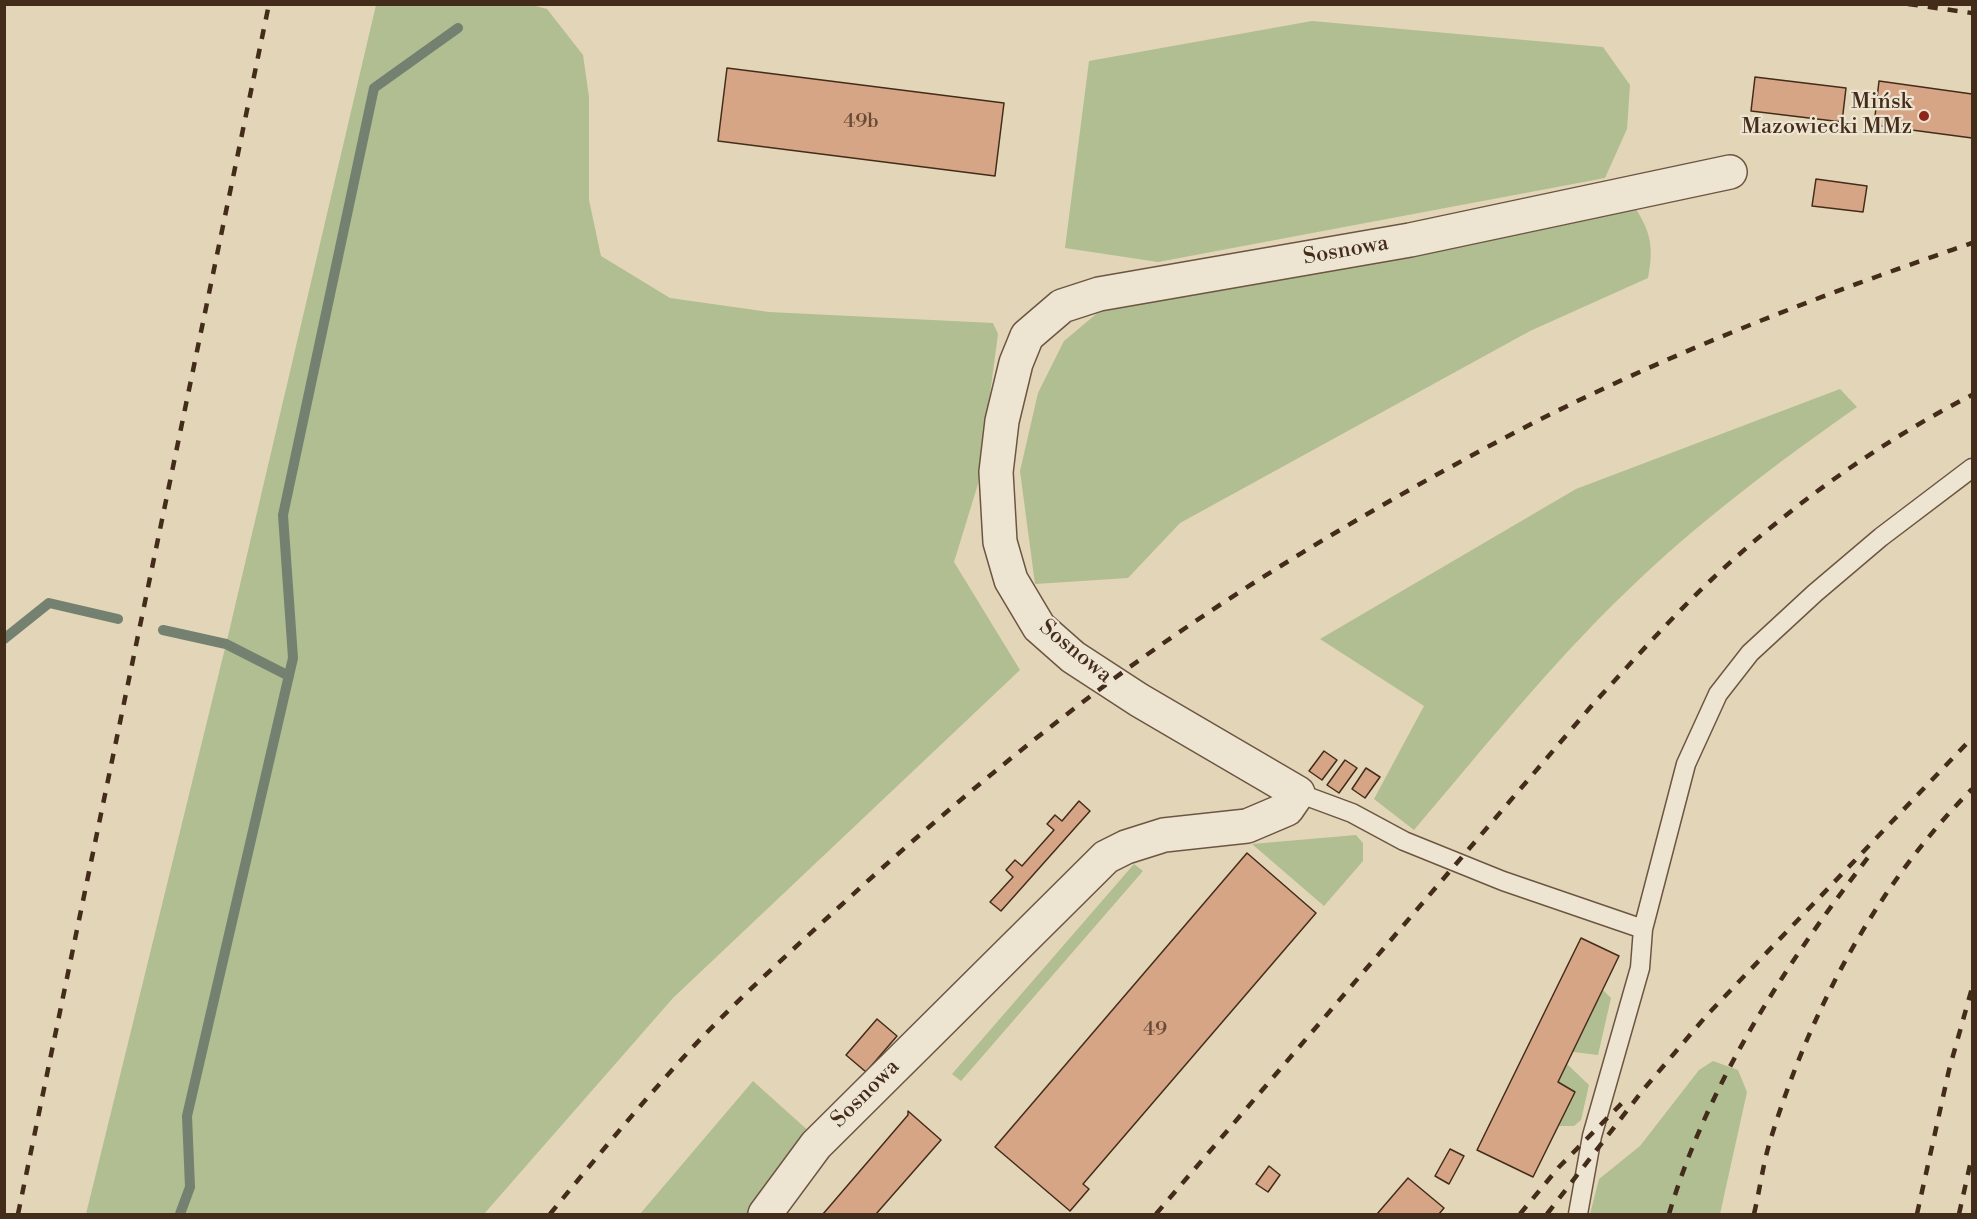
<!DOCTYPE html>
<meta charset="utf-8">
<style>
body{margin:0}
#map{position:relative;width:1977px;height:1219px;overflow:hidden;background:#e3d5b8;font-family:"Libre Bodoni",serif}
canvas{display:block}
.frame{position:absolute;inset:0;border:6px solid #442c1a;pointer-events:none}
</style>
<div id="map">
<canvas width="1977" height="1219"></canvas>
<div class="frame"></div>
</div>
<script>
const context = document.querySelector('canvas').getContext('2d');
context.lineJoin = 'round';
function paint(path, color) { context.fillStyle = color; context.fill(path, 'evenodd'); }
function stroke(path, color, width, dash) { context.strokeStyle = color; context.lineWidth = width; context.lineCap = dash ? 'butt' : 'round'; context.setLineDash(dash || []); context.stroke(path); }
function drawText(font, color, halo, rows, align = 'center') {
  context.font = font + ' "Libre Bodoni",serif'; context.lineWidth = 4.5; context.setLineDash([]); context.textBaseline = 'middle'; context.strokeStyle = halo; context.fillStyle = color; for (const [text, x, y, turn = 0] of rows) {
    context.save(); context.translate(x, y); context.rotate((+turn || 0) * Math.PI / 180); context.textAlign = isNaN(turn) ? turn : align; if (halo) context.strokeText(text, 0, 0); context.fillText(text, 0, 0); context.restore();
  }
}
const green = new Path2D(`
 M 528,4 L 547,9 L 583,55 L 589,97 L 589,200 L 601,256 L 670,298 L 769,312 L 993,323 L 998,334 L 978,484 L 954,562 L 1020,670 L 673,998 L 484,1214 L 86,1214 L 228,636 L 376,5 Z
 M 1312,21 L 1603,47 L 1630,85 L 1627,129 L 1605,178 L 1158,262 L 1065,248 L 1089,61 Z
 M 1634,206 C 1651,232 1654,247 1648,278 L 1530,331 L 1180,523 L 1128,578 L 1035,584 L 1020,471 L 1038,393 L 1064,341 L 1108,304 Z
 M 1840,389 L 1857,407 C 1777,463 1697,523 1626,592 C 1550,665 1483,749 1414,830 L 1374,799 L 1424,706 L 1320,639 L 1576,489 Z
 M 1356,835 L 1363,843 L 1363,861 L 1324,906 L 1252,844 Z
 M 1134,864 L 1143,871 L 961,1081 L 952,1074 Z
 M 1603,990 L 1611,998 L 1598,1055 L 1573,1052 Z
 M 1713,1061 L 1738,1070 L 1747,1092 L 1720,1214 L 1590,1214 L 1599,1179 L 1640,1146 L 1699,1070 Z
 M 1567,1064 L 1589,1085 L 1581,1120 L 1574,1126 L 1558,1126 L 1558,1082 Z
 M 753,1081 L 812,1134 L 750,1214 L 640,1214 Z`);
const stream = new Path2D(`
 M 163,630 L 226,644 L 289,676
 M 4,639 L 49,603 L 118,619
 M 180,1214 L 190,1187 L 187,1116 L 293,658 L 283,515 L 374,88 L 458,28`);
const building = new Path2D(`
 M 727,68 L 1004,103 L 995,176 L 718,141 Z
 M 1755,77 L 1846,88 L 1842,122 L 1751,111 Z
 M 1879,81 L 1972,94 L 1972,138 L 1874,125 Z
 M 1816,179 L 1867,186 L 1863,212 L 1812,206 Z
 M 1324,751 L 1337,760 L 1322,780 L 1309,771 Z
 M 1345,760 L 1357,768 L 1339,793 L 1327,785 Z
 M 1366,768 L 1380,777 L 1365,798 L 1352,789 Z
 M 1079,801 L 1090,811 L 1001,911 L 990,902 L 1013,877 L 1006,870 L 1015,860 L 1022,866 L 1054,830 L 1047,824 L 1055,815 L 1062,821 Z
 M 1247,853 L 1316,913 L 1083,1184 L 1089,1189 L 1070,1211 L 995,1147 Z
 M 1581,938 L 1619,956 L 1558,1082 L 1575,1092 L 1533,1177 L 1477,1150 Z
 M 877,1019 L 897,1036 L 866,1072 L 846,1055 Z
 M 908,1111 L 941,1140 L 876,1214 L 823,1214 L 908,1115 Z
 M 1450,1149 L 1464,1156 L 1449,1184 L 1435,1176 Z
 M 1269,1166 L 1280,1175 L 1268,1192 L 1256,1184 Z
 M 1408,1178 L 1444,1208 L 1439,1214 L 1377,1214 Z`);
const service = new Path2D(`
 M 1298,793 L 1352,813 L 1404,841 L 1503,881 L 1643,929
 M 1578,1214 L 1592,1136 L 1640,968 L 1643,929 L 1686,764 L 1718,694 L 1750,653 L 1815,593 L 1881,537 L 1972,468`);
const minor = new Path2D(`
 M 765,1214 L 816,1145 L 1106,857 L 1126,847 L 1164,835 L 1247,826 L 1287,809 L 1298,793 L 1139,700 L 1073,657 L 1039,627 L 1011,580 L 1000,542 L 996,472 L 1002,421 L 1016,363 L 1027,336 L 1062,306 L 1099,294 L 1410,240 L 1730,172`);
const rail = new Path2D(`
 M 1908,4 L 1972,13
 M 18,1214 L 269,4
 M 550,1214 C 596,1158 643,1101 692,1048 C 738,999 789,953 838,908 C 924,829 1014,753 1108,683 C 1229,593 1362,514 1495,443 C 1648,361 1809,299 1972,243
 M 1156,1214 L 1594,703 C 1632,662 1669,620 1710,581 C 1787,508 1878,443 1972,395
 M 1520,1214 L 1559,1167 L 1628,1097
 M 1547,1214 L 1643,1090 L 1707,1015 L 1972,738
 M 1669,1214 C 1708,1083 1786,963 1870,855
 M 1754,1214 C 1760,1189 1763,1163 1771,1138 C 1811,1009 1876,886 1972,789
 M 1917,1214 L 1949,1070 L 1972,988
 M 1959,1214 L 1972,1156`);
const markers = [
 [1924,116,6,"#8f2418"]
];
const numberNames = [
 ["49b",861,122],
 ["49",1155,1030]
];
const poiNames = [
 ["Mińsk",1912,103],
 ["Mazowiecki MMz",1912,128]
];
const streetNames = [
 ["Sosnowa",1346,251,-10],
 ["Sosnowa",1075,652,39],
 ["Sosnowa",866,1094,-45]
];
paint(green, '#b0be92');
stroke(stream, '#758170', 10);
paint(building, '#d6a586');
stroke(building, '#442c1a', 1.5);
stroke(service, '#6c5642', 21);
stroke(minor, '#6c5642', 36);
stroke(service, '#ede4d1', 18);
stroke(minor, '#ede4d1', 33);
stroke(rail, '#442c1a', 4.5, [10, 10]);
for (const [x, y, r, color] of markers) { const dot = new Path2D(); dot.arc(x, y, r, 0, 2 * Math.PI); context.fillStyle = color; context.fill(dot); stroke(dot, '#ede4d1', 2); }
drawText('20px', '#684a35', null, numberNames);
drawText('22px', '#442c1a', '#ede4d1', poiNames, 'right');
drawText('22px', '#442c1a', '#ede4d1', streetNames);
</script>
